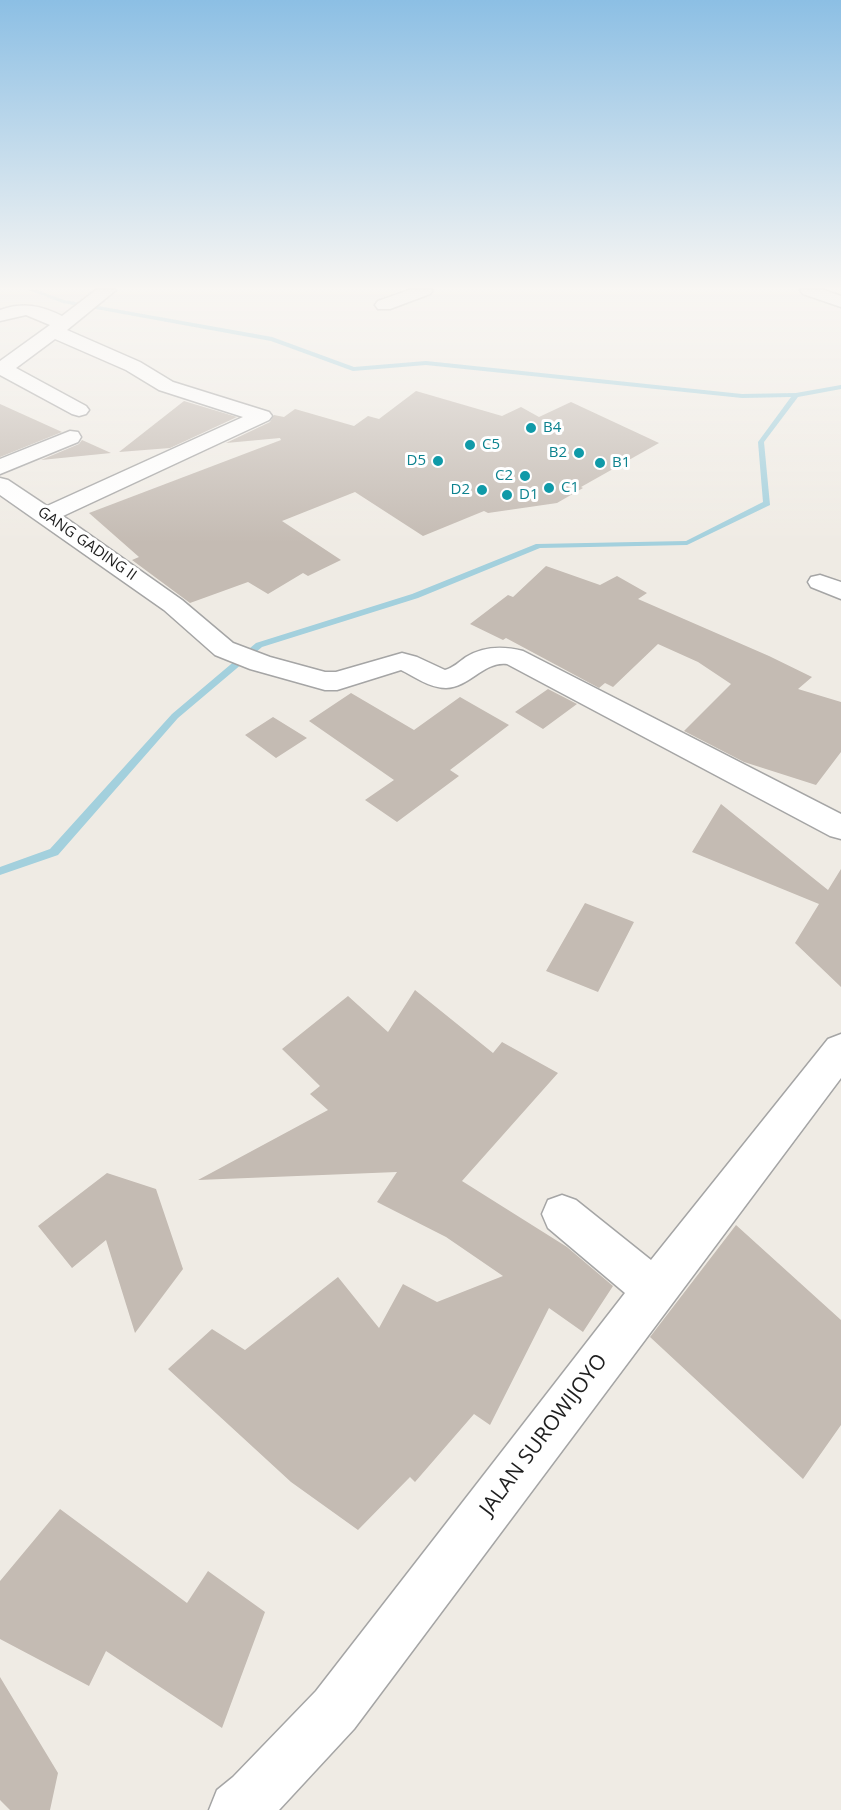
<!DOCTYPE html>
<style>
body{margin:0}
canvas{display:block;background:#efebe4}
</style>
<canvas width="841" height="1810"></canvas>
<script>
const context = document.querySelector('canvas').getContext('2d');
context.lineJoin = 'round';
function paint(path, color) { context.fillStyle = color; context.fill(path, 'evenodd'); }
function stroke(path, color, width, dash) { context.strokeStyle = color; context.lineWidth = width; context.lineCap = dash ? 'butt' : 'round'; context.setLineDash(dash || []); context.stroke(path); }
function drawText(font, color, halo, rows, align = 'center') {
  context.font = font + ' "Open Sans",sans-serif'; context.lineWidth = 6; context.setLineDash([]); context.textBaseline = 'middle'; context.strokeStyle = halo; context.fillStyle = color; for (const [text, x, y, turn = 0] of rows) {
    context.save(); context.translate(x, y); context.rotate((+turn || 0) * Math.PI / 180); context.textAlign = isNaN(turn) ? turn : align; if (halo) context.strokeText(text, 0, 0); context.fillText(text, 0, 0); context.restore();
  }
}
const stream = new Path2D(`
 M 29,290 L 36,290 L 64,300 L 272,337 L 354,367 L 426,361 L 742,394 L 796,393 L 841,385 L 841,389 L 798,397 L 764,442 L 770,505 L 687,545 L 540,548 L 418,598 L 262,647 L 178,718 L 58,855 L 0,875 L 0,867 L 50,849 L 172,714 L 256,643 L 412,594 L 536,544 L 686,541 L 763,502 L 758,442 L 791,397 L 742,398 L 426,365 L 353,371 L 271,341 L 63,303 Z`);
const building = new Path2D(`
 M 416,391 L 502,416 L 521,407 L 539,417 L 571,402 L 659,443 L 581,487 L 583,488 L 557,503 L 488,513 L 484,511 L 423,536 L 355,492 L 282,521 L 341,560 L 308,576 L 303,573 L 268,594 L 248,582 L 190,603 L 132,560 L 139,557 L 89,513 L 281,440 L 280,438 L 226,443 L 270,422 L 274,415 L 284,417 L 295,409 L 354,426 L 368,416 L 379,419 Z
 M 184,401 L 237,417 L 170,448 L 119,452 Z
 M 0,404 L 62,432 L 0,457 Z
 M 82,440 L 111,453 L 41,460 L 79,444 Z
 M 546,566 L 600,585 L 617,576 L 647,593 L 638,599 L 769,656 L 812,677 L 798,689 L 841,702 L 841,752 L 816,785 L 744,762 L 684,731 L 731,684 L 698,662 L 658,644 L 613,687 L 605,683 L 599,688 L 506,638 L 503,640 L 470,624 L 508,595 L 513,597 Z
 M 548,689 L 577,704 L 543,729 L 515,712 Z
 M 351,693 L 414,730 L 460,697 L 509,725 L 450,770 L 459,776 L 397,822 L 365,800 L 394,780 L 309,721 Z
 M 273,717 L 307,738 L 276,758 L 245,735 Z
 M 721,804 L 828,890 L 841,869 L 841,987 L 795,943 L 819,904 L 692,852 Z
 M 585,903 L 634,922 L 598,992 L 546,971 Z
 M 415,990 L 493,1053 L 502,1042 L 558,1073 L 462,1181 L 567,1247 L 613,1286 L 583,1332 L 549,1308 L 490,1425 L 474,1414 L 415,1482 L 410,1477 L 358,1530 L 291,1482 L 168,1369 L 212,1329 L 245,1350 L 338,1277 L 379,1328 L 403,1284 L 437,1302 L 503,1276 L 446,1237 L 377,1202 L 397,1172 L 198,1180 L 328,1110 L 310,1094 L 320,1086 L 282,1049 L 348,996 L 388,1032 Z
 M 107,1173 L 156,1189 L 183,1269 L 135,1333 L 106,1240 L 72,1268 L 38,1226 Z
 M 736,1225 L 841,1320 L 841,1425 L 803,1479 L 650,1337 Z
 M 60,1509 L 187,1603 L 208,1571 L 265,1612 L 222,1728 L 106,1651 L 89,1686 L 0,1639 L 0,1581 Z
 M 0,1677 L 58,1773 L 50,1810 L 10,1810 L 0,1800 Z`);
const street = new Path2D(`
 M 96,290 L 116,290 L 67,330 L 140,362 L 173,382 L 269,412 L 272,416 L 269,420 L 63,516 L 182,600 L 233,643 L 270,657 L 325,672 L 336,672 L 402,653 L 417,657 L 445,670 C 453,668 459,662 466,657 C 484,646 503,646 523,651 L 841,814 L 841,839 L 830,836 L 507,664 C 484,661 470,687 446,688 C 430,688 415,677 401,670 L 337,690 L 325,690 L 250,669 L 215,655 L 164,610 L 0,495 L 0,478 L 8,480 L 47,506 L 243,417 L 159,390 L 126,370 L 55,339 L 16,368 L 86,406 L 89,410 L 86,414 L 79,416 L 72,414 L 0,375 L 0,361 L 50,325 L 26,315 L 0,321 L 0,310 C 23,302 40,305 62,316 Z
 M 409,290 L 433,290 L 430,294 L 390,309 L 378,309 L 375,305 L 378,301 Z
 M 800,290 L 824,290 L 841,296 L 841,307 L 803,294 Z
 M 70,431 L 78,432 L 81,437 L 78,442 L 0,474 L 0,459 Z
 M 820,575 L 841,582 L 841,599 L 811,587 L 808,582 L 811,577 Z
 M 841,1034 L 841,1078 L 354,1729 L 279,1810 L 209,1810 L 217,1790 L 233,1777 L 316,1691 L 625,1293 L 548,1228 L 542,1214 L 548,1200 L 562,1195 L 576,1200 L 651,1260 L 828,1039 Z`);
const markers = [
 [531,428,6,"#0f9aa8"],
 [470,445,6,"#0f9aa8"],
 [579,453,6,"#0f9aa8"],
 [438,461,6,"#0f9aa8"],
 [600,463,6,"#0f9aa8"],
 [525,476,6,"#0f9aa8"],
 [549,488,6,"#0f9aa8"],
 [482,490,6,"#0f9aa8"],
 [507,495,6,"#0f9aa8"]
];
const farCulturenames = [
 ["B4",543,428],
 ["C5",482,445],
 ["B2",567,453,"right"],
 ["D5",426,461,"right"],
 ["B1",612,463],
 ["C2",513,476,"right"],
 ["C1",561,488],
 ["D2",470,490,"right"],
 ["D1",519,495]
];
const farStreetnames = [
 ["GANG GADING II",87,544,35]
];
const nearStreetnames = [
 ["JALAN SUROWIJOYO",544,1435,-53]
];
paint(stream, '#a3d0dd');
paint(building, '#c4bbb3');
stroke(street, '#a5a5a5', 3);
paint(street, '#fff');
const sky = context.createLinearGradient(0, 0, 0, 543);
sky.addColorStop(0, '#8cbfe4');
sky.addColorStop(0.53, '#f8f6f3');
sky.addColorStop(1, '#f8f6f300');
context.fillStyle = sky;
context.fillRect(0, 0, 841, 543);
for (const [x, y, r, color] of markers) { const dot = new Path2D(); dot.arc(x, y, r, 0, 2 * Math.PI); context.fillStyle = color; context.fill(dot); stroke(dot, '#fff', 2); }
drawText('15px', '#0d838f', '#fff', farCulturenames, 'left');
drawText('15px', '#1e1e1e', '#fff', farStreetnames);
drawText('21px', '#1e1e1e', '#fff', nearStreetnames);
</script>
